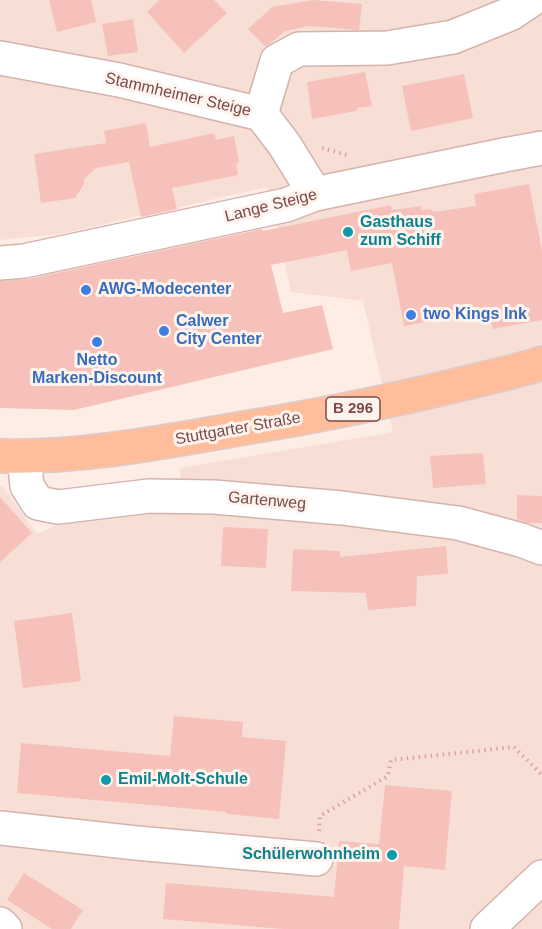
<!DOCTYPE html>
<meta charset="utf-8">
<style>
body{margin:0}
canvas{display:block;background:#feede5}
</style>
<canvas width="542" height="929"></canvas>
<script>
const context = document.querySelector('canvas').getContext('2d');
context.lineJoin = 'round';
function paint(path, color) { context.fillStyle = color; context.fill(path, 'evenodd'); }
function stroke(path, color, width, dash) { context.strokeStyle = color; context.lineWidth = width; context.lineCap = dash ? 'butt' : 'round'; context.setLineDash(dash || []); context.stroke(path); }
function drawText(font, color, halo, rows, align = 'center') {
  context.font = font + ' Arial,sans-serif'; context.lineWidth = 6; context.setLineDash([]); context.textBaseline = 'middle'; context.strokeStyle = halo; context.fillStyle = color; for (const [text, x, y, turn = 0] of rows) {
    context.save(); context.translate(x, y); context.rotate((+turn || 0) * Math.PI / 180); context.textAlign = isNaN(turn) ? turn : align; if (halo) context.strokeText(text, 0, 0); context.fillText(text, 0, 0); context.restore();
  }
}
const residential = new Path2D(`
 M 0,0 L 542,0 L 542,929 L 0,929 L 0,485 L 2,485 L 37,534 L 98,507 L 183,508 L 180,468 L 393,432 L 363,301 L 291,292 L 268,187 L 60,234 L 0,240 Z`);
const building = new Path2D(`
 M 49,0 L 91,0 L 96,22 L 57,32 Z
 M 159,0 L 214,0 L 227,13 L 184,53 L 147,12 Z
 M 313,0 L 362,4 L 359,30 L 309,26 L 285,31 L 266,47 L 248,29 L 272,7 Z
 M 133,19 L 138,52 L 108,56 L 102,24 Z
 M 365,72 L 372,106 L 357,108 L 357,111 L 312,119 L 307,82 Z
 M 464,74 L 473,118 L 411,131 L 402,86 Z
 M 146,123 L 150,147 L 214,133 L 216,140 L 234,136 L 239,163 L 236,163 L 238,175 L 172,188 L 177,209 L 141,217 L 129,162 L 96,168 L 84,179 L 84,184 L 75,198 L 41,203 L 34,154 L 106,143 L 104,131 Z
 M 529,184 L 542,251 L 542,320 L 493,329 L 489,312 L 465,317 L 464,314 L 404,326 L 392,263 L 351,271 L 347,250 L 271,265 L 283,313 L 322,305 L 333,349 L 74,410 L 0,408 L 0,281 L 28,279 L 262,229 L 263,231 L 391,205 L 392,210 L 421,206 L 421,210 L 432,209 L 433,212 L 476,206 L 474,194 Z
 M 483,453 L 486,484 L 433,488 L 430,456 Z
 M 517,495 L 542,496 L 542,523 L 528,523 L 517,519 Z
 M 0,497 L 32,533 L 0,562 Z
 M 223,527 L 268,529 L 266,568 L 221,566 Z
 M 446,546 L 448,574 L 417,576 L 416,606 L 368,610 L 366,593 L 291,591 L 293,549 L 340,551 L 340,557 Z
 M 72,613 L 81,681 L 23,688 L 14,621 Z
 M 174,716 L 243,722 L 242,737 L 286,741 L 279,819 L 227,814 L 227,812 L 17,793 L 21,743 L 170,756 Z
 M 385,785 L 452,791 L 445,870 L 404,866 L 399,929 L 283,929 L 163,919 L 166,883 L 334,897 L 339,841 L 379,844 Z
 M 24,873 L 83,910 L 71,929 L 52,929 L 7,900 Z`);
const path = new Path2D(`
 M 322,148 L 347,155
 M 319,831 L 320,816 L 388,776 L 391,760 L 514,747 L 542,775`);
const minor = new Path2D(`
 M 0,58 L 119,80 L 261,114 L 284,144 L 315,194
 M 261,114 L 277,61 L 299,49 L 387,48 L 453,37 L 510,14 L 531,0
 M 0,263 L 24,261 L 286,205 L 315,194 L 504,155 L 542,148
 M 24,457 L 27,486 L 38,503 L 58,507 L 149,496 L 214,497 L 342,508 L 458,523 L 521,540 L 542,548
 M 0,828 L 136,843 L 316,859
 M 0,924 L 5,929
 M 487,929 L 542,877`);
const major = new Path2D(`
 M 0,456 C 82,458 163,442 244,428 C 313,417 381,403 449,387 C 480,379 512,373 542,363`);
const markers = [
 [348,232,6,"#0f9aa8"],
 [86,290,6,"#3f7fe0"],
 [411,315,6,"#3f7fe0"],
 [164,331,6,"#3f7fe0"],
 [97,342,6,"#3f7fe0"],
 [106,780,6,"#0f9aa8"],
 [392,855,6,"#0f9aa8"]
];
const shields = [
 [353,409,54]
];
const shieldNames = [
 ["B 296",353,409]
];
const streetNames = [
 ["Stammheimer Steige",178,95,13],
 ["Lange Steige",271,206,-14],
 ["Stuttgarter Straße",238,429,-10],
 ["Gartenweg",267,501,5]
];
const cultureNames = [
 ["Gasthaus",360,223],
 ["zum Schiff",360,241],
 ["Emil-Molt-Schule",118,780],
 ["Schülerwohnheim",380,855,"right"]
];
const shopNames = [
 ["AWG-Modecenter",98,290],
 ["two Kings Ink",423,315],
 ["Calwer",176,322],
 ["City Center",176,340],
 ["Netto",97,361,"center"],
 ["Marken-Discount",97,379,"center"]
];
paint(residential, '#f8dfd6');
paint(building, '#f6c1bb');
stroke(minor, '#d4b3ad', 36);
stroke(major, '#dacdcc', 36);
stroke(path, '#dba39d', 4, [1.5, 4.5]);
stroke(minor, '#fff', 33);
stroke(major, '#ffbd9b', 33);
for (const [x, y, r, color] of markers) { const dot = new Path2D(); dot.arc(x, y, r, 0, 2 * Math.PI); context.fillStyle = color; context.fill(dot); stroke(dot, '#fff3ed', 2); }
for (const [x, y, w] of shields) { const box = new Path2D(); box.roundRect(x - w / 2, y - 12, w, 24, 4.5); context.fillStyle = '#fff3ed'; context.fill(box); stroke(box, '#7a4b48', 1.5); }
drawText('bold 15px', '#7a4b48', null, shieldNames);
drawText('16px', '#7a4b48', '#fff3ed', streetNames);
drawText('bold 16px', '#0d838f', '#fff3ed', cultureNames, 'left');
drawText('bold 16px', '#366cbe', '#fff3ed', shopNames, 'left');
</script>
